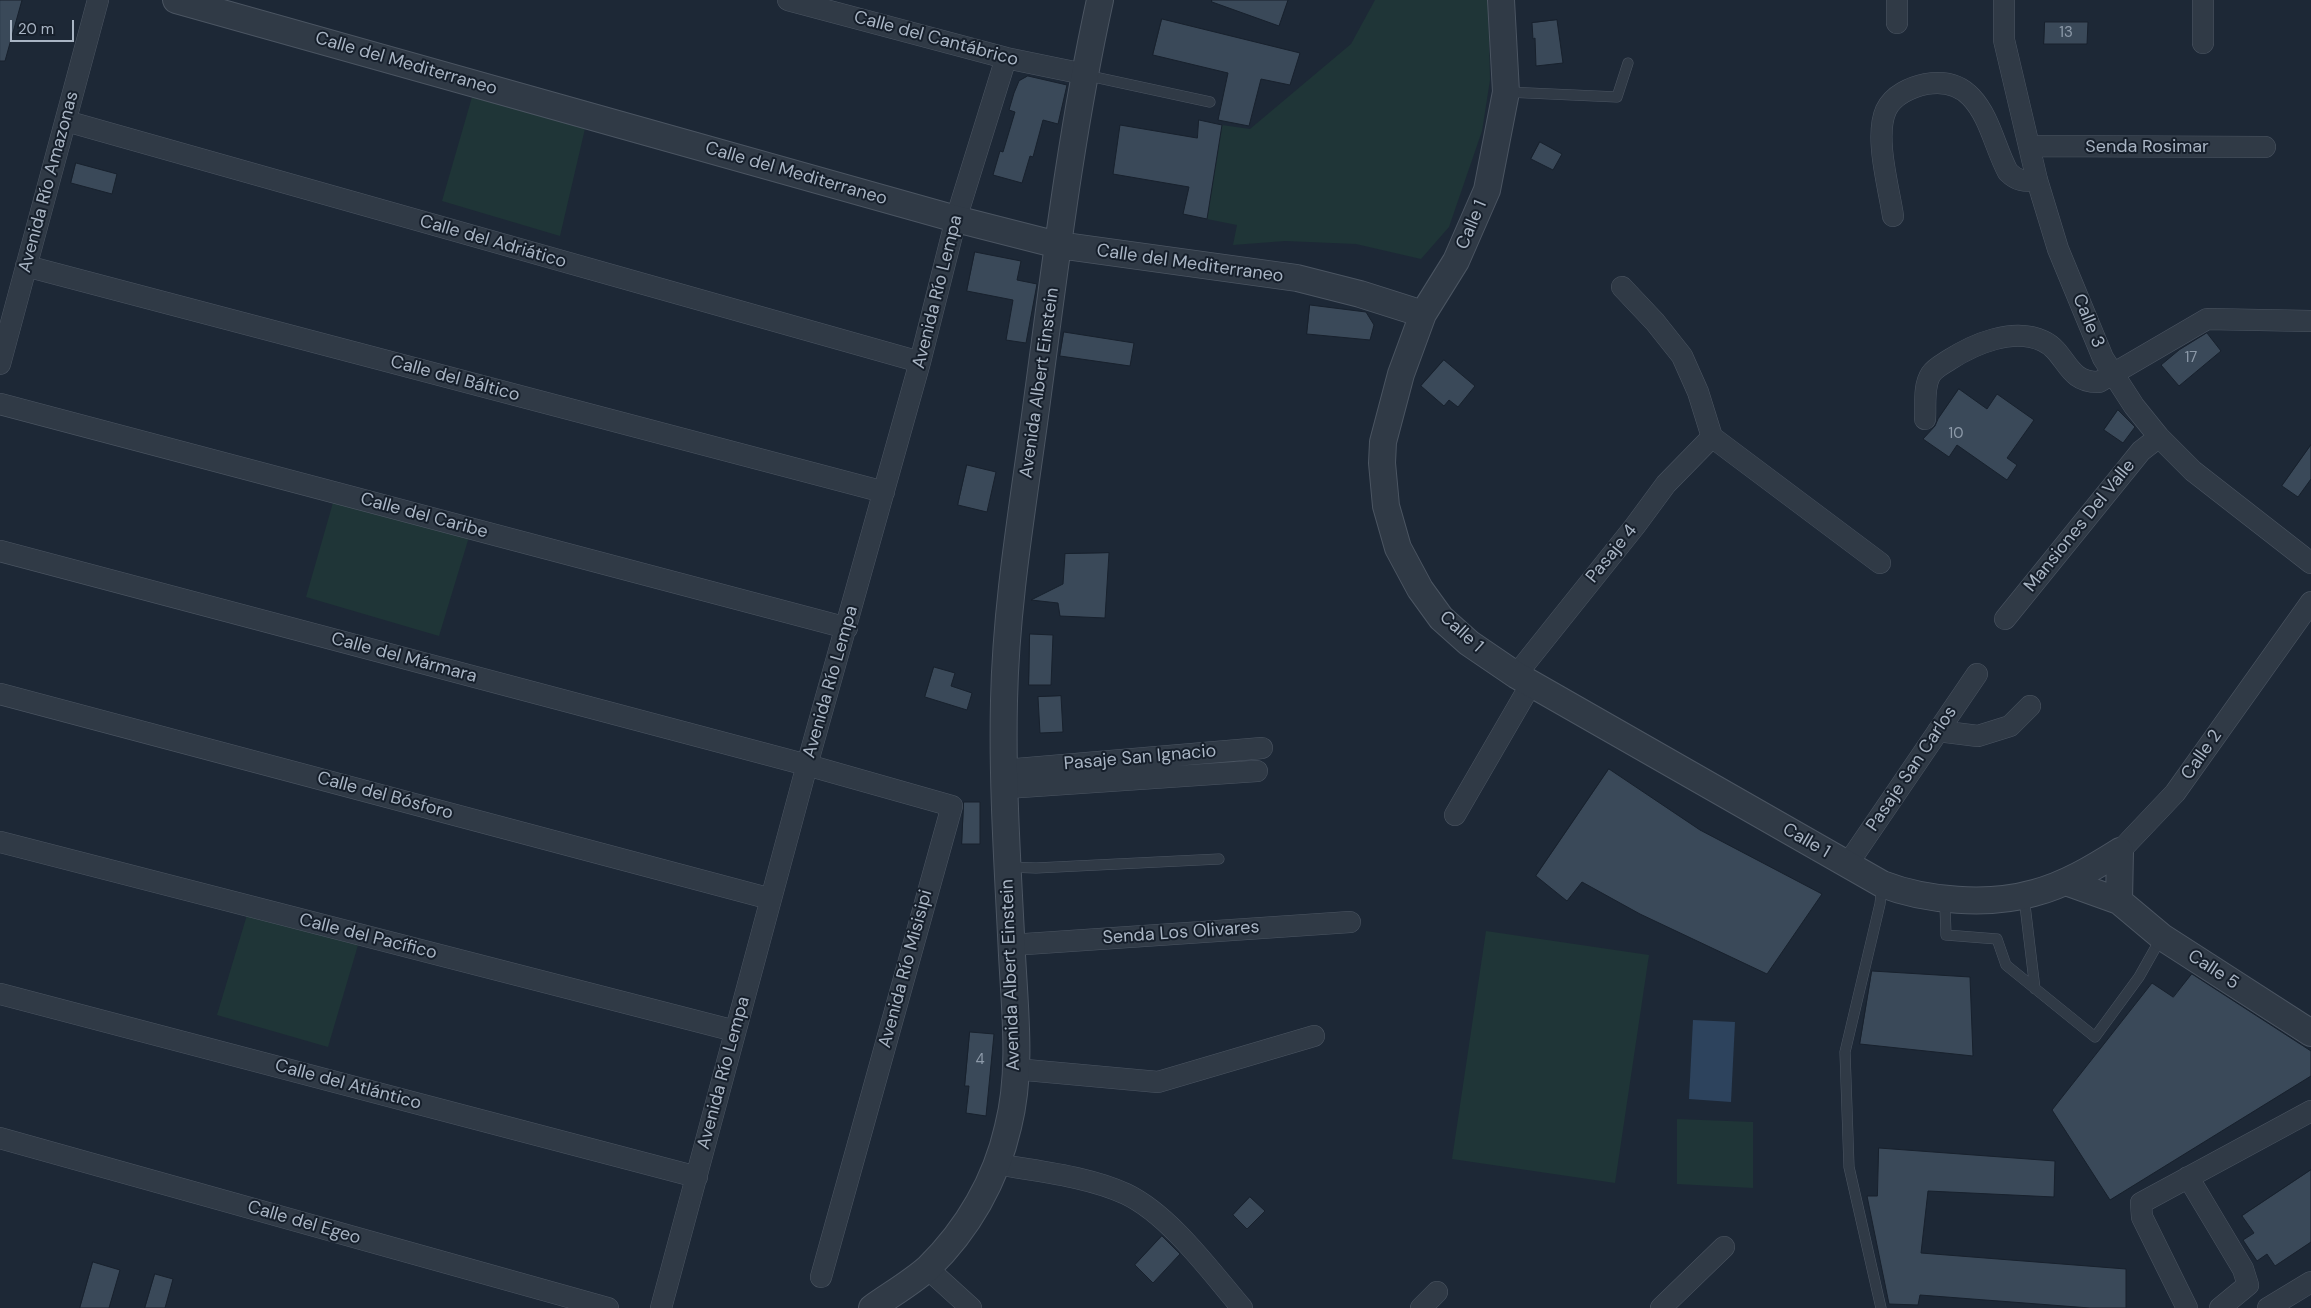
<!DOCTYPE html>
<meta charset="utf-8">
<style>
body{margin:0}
#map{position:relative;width:2311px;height:1308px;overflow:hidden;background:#1d2836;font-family:"DM Sans",sans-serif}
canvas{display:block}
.scale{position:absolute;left:10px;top:20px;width:64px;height:22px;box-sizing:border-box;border:2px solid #a9b5c4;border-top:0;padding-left:6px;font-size:15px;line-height:18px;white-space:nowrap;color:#a9b5c4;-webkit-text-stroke:4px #161f2b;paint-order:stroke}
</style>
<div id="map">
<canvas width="2311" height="1308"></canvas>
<div class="scale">20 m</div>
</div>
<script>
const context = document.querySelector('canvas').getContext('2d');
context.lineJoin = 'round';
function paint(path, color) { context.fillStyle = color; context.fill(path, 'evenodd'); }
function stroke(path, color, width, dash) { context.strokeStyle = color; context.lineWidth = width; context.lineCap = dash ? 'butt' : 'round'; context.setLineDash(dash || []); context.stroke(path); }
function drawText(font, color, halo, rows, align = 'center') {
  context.font = font + ' "DM Sans",sans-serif'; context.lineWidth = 4; context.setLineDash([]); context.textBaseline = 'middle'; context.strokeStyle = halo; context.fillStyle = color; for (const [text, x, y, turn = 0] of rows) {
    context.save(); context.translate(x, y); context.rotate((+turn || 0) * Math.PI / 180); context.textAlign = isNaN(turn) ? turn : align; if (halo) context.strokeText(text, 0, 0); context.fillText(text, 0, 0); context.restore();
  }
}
const green = new Path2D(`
 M 1375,0 L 1488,0 L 1490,80 L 1482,131 L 1449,227 L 1421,259 L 1356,244 L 1285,241 L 1233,245 L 1237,225 L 1207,219 L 1222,125 L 1250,129 L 1351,44 Z
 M 474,90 L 587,120 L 560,236 L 442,201 Z
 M 334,499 L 469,537 L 439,636 L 306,597 Z
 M 250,905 L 361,935 L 328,1047 L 217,1015 Z
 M 1486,931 L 1649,955 L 1615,1183 L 1452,1159 Z
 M 1677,1119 L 1753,1122 L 1753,1188 L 1677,1184 Z`);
const water = new Path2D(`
 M 1693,1020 L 1735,1022 L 1731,1102 L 1689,1099 Z`);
const building = new Path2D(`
 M 0,0 L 22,0 L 5,61 L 0,61 Z
 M 1212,0 L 1288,0 L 1279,26 L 1212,2 Z
 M 1162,19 L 1300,53 L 1290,85 L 1261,79 L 1249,126 L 1218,120 L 1228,73 L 1153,55 Z
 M 1557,20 L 1563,63 L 1536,66 L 1535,38 L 1533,39 L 1532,23 Z
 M 2045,22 L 2088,22 L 2087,44 L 2044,44 Z
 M 1028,76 L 1067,85 L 1058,124 L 1043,120 L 1033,157 L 1030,156 L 1022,183 L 993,175 L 1000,151 L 1003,152 L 1015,112 L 1009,110 L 1014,93 L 1019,81 Z
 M 1199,120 L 1222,125 L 1207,219 L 1183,214 L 1189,187 L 1113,174 L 1120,125 L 1197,138 Z
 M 1540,142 L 1562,154 L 1553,170 L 1531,159 Z
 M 76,163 L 117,174 L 112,194 L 71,183 Z
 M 975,252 L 1021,261 L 1017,280 L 1037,284 L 1026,343 L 1006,340 L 1013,300 L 967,291 Z
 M 1310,305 L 1366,312 L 1374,325 L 1370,340 L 1307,334 Z
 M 1064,332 L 1134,343 L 1130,366 L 1060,356 Z
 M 2207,333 L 2221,351 L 2179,386 L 2161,365 L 2179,350 Z
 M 1444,360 L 1475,386 L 1458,407 L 1449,400 L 1444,406 L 1421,386 Z
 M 1959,389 L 1987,409 L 1997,394 L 2034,420 L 2007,458 L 2017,465 L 2007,480 L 1957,445 L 1949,457 L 1923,439 L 1935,426 L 1938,419 Z
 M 2118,410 L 2135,427 L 2123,443 L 2104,430 Z
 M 2311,445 L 2311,479 L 2298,497 L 2282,486 Z
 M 967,465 L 996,472 L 987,512 L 958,505 Z
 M 1109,553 L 1105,618 L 1060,616 L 1058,603 L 1031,600 L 1063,584 L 1065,554 Z
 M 1030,634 L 1053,635 L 1051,685 L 1029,685 Z
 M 934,667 L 955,673 L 951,686 L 972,693 L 967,710 L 925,697 Z
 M 1061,696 L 1063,732 L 1040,733 L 1038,697 Z
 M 1609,769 L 1700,830 L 1822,894 L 1767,974 L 1640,914 L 1582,882 L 1567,901 L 1536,876 Z
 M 964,802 L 980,802 L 980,844 L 962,844 Z
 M 1872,971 L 1970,977 L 1973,1056 L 1860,1044 Z
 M 2192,974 L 2311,1051 L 2311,1076 L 2110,1200 L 2052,1110 L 2152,983 L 2173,997 Z
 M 970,1032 L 994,1034 L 986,1116 L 966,1113 L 969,1086 L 965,1086 Z
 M 1879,1148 L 2055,1161 L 2054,1197 L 1928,1191 L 1921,1253 L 2126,1269 L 2126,1308 L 2090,1308 L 1920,1295 L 1918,1305 L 1889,1304 L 1867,1196 L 1877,1196 Z
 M 2311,1170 L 2311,1242 L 2275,1266 L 2267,1254 L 2257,1261 L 2243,1240 L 2254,1233 L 2242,1216 Z
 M 1250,1197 L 1265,1211 L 1247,1229 L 1233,1215 Z
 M 1162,1236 L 1180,1254 L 1153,1283 L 1135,1265 Z
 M 93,1262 L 120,1270 L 109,1308 L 80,1308 Z
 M 155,1274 L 173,1279 L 165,1308 L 145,1308 Z`);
const service = new Path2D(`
 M 1085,75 L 1210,102
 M 1507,92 L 1617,97 L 1628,63
 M 1008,867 L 1036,868 L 1219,859
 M 2024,897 L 2035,989
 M 1947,900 L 1945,906 L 1946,935 L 1997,939 L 2006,965 L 2095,1037 L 2139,977 L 2161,938
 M 1881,1308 L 1849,1167 L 1845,1052 L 1880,904 L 1882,885`);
const minor = new Path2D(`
 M 788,0 L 1006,58 L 1084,74
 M 2004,0 L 2004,40 L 2037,180 L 2058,249 L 2103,358 L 2134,406 L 2159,437 L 2193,471 L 2311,563
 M 2203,0 L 2203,43
 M 1897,23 L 1897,0
 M 66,121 L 920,362
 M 2030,146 L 2265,147
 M 1893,216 C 1889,188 1874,137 1886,110 C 1893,95 1911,87 1926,84 C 1943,81 1959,84 1971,97 C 1990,117 1995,148 2008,172 C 2017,181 2025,182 2037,180
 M 26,266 L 884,492
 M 1622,287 L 1655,322 L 1682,356 L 1698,392 L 1712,437 L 1880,563
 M 0,364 L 98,0
 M 0,404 L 847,628
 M 1925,419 C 1926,406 1923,386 1931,374 C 1935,368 1943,364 1949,360 C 1974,344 2013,327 2043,341 C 2067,352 2066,383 2099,382 L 2207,319 L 2311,321
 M 0,551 L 807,765 L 952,806 L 821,1277
 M 2005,619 L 2141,451 L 2159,437
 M 1516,675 L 1635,526 L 1666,484 L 1712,437
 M 0,694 L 771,899
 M 1938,731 L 1978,736 L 2010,726 L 2030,706
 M 1005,770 L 1262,748
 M 1006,788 L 1257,771
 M 1455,815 L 1531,684
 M 0,842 L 735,1031
 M 2120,851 L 2175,793 L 2311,602
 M 1847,865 L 1977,674
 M 1011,945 L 1350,922
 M 0,994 L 697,1177
 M 1015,1069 L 1158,1082 L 1314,1036
 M 0,1138 L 608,1308
 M 997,1164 C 1040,1172 1087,1176 1126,1194 C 1170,1215 1211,1272 1242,1308
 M 2188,1177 L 2243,1269 L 2248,1285 L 2220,1308
 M 927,1268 L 971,1308
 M 661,1308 L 807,765 L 920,362 L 956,219 L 1006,58
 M 1421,1308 L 1437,1292
 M 1661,1308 L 1724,1247
 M 2187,1308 L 2142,1217 L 2141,1203 L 2311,1111
 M 2268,1308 L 2311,1282`);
const tertiary = new Path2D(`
 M 176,0 L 956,219 L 1058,245 L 1297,278 L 1360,294 L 1423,314
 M 1501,0 L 1506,92 L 1487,190 L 1456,261 L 1423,314 L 1401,374 L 1383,442 L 1382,463 L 1386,506 L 1398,548 L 1420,589 L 1441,618 L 1469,643 L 1516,675 L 1882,884 C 1926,901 1988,906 2034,893 C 2065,885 2093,868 2120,851
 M 2066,882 L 2119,901 L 2162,937 L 2311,1033
 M 2119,901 L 2120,851
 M 872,1308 C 890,1295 911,1283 928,1268 C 968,1229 996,1180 1008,1127 C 1022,1072 1015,1011 1012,955 C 1008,871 1002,786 1004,701 C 1006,600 1024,500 1037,401 C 1055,267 1071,132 1100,0`);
const numberNames = [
 ["13",2066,33],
 ["17",2191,358],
 ["10",1956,434],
 ["4",980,1060]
];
const streetNames = [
 ["Calle del Cantábrico",936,39,15],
 ["Calle del Mediterraneo",406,64,16],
 ["Senda Rosimar",2147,147],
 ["Calle del Mediterraneo",796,174,16],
 ["Avenida Río Amazonas",49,182,-75],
 ["Calle 1",1472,225,-67],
 ["Calle del Adriático",493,242,16],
 ["Calle del Mediterraneo",1190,264,8],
 ["Avenida Río Lempa",938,292,-76],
 ["Calle 3",2088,321,68],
 ["Calle del Báltico",455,379,15],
 ["Avenida Albert Einstein",1040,383,-82],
 ["Calle del Caribe",424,516,15],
 ["Mansiones Del Valle",2080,526,-51],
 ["Pasaje 4",1612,554,-51],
 ["Calle 1",1461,632,42],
 ["Calle del Mármara",404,658,15],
 ["Avenida Río Lempa",831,682,-74],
 ["Calle 2",2202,755,-55],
 ["Pasaje San Ignacio",1140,758,-5],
 ["Pasaje San Carlos",1912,769,-56],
 ["Calle del Bósforo",385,796,15],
 ["Calle 1",1806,841,30],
 ["Senda Los Olivares",1181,933,-4],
 ["Calle del Pacífico",368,937,14],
 ["Avenida Río Misisipi",906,969,-75],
 ["Calle 5",2213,970,33],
 ["Avenida Albert Einstein",1011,975,-92],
 ["Avenida Río Lempa",724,1073,-75],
 ["Calle del Atlántico",348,1085,15],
 ["Calle del Egeo",304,1223,16]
];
paint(green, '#1f3537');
paint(water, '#2d435d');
paint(building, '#3a4959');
stroke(building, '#18212d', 1);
stroke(service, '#4b5562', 11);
stroke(minor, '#4b5562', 22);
stroke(tertiary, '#4b5562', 28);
stroke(service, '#303a46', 10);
stroke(minor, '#303a46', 21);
stroke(tertiary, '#303a46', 26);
drawText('15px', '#8d9aa9', null, numberNames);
drawText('18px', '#a9b5c4', '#161f2b', streetNames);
</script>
